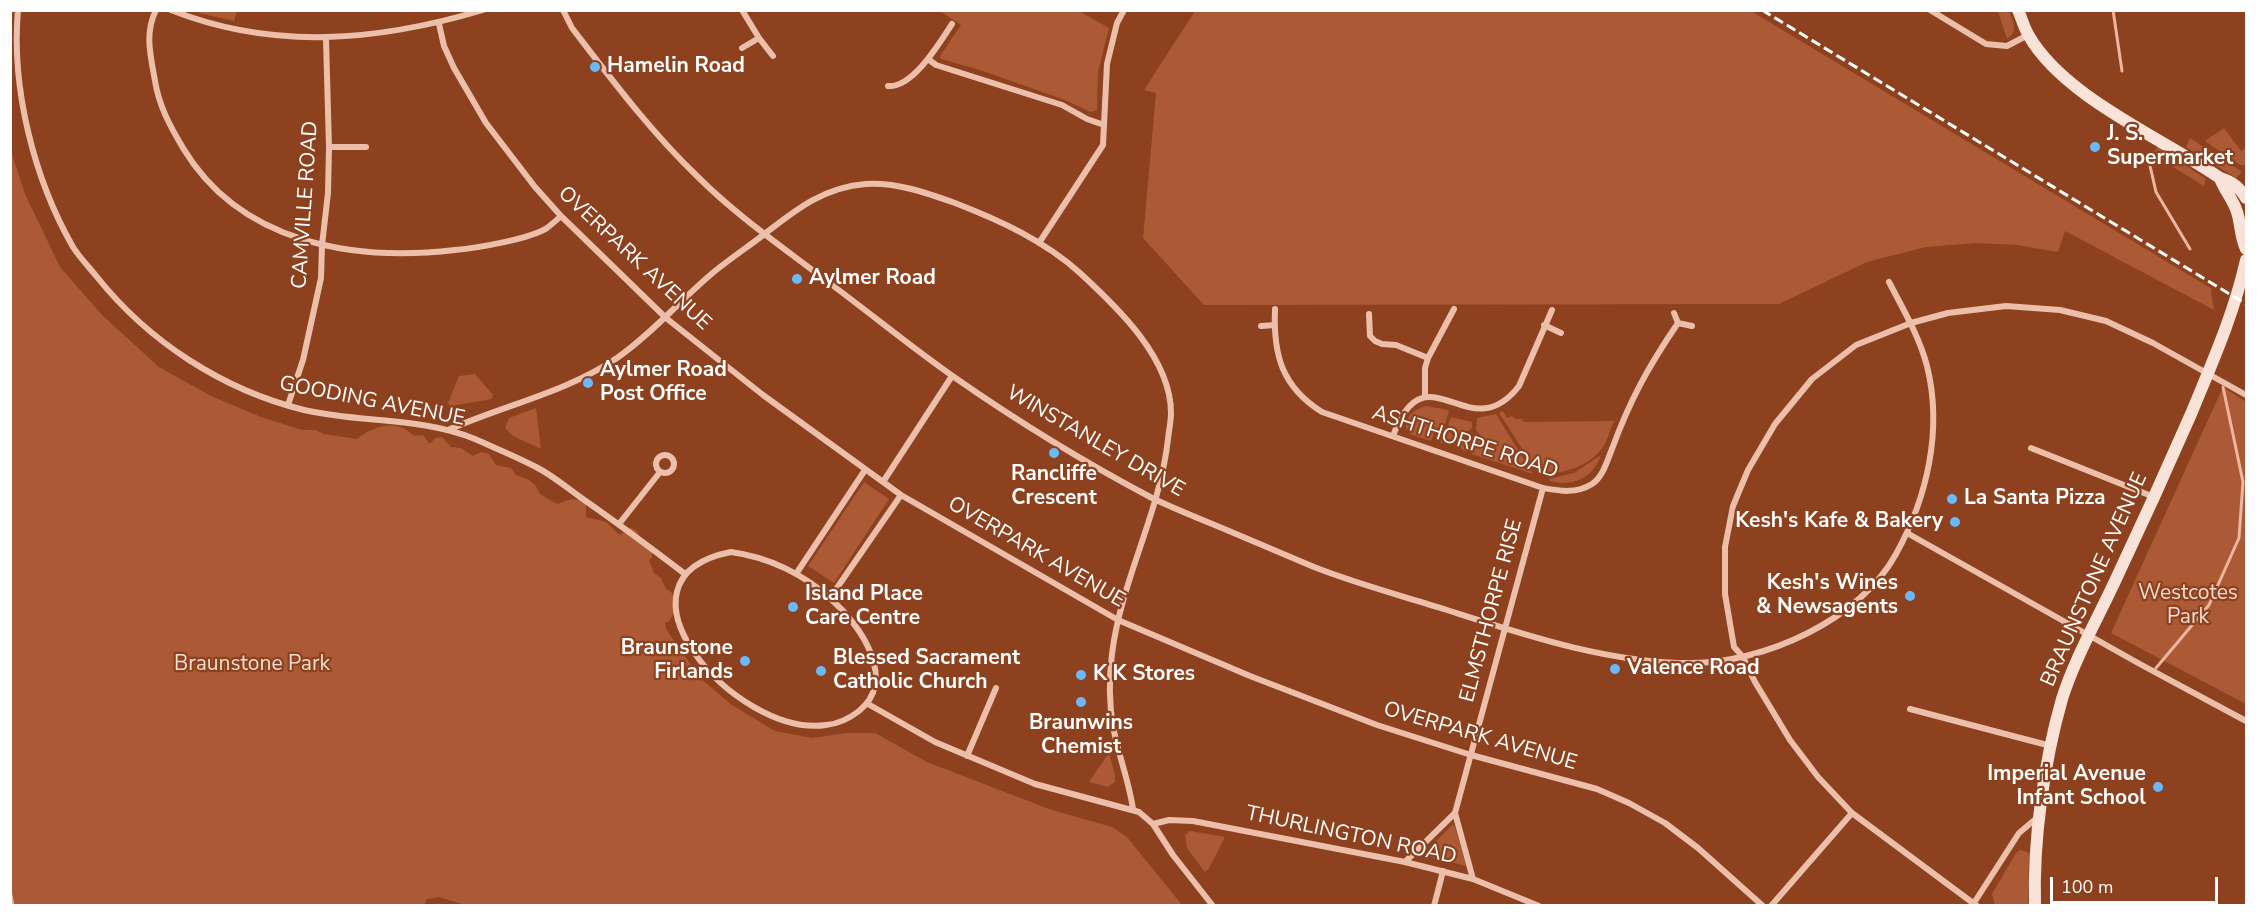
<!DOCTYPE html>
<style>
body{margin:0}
#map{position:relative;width:2257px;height:916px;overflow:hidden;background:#8d411e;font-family:"Nunito Sans",sans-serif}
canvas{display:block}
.frame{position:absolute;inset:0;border:12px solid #fff;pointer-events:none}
.scale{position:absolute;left:2050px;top:877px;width:168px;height:27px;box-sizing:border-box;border:3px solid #fff;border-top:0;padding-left:8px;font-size:18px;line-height:21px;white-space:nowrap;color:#fff;-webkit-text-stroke:4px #8d411e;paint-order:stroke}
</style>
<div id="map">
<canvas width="2257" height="916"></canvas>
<div class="frame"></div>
<div class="scale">100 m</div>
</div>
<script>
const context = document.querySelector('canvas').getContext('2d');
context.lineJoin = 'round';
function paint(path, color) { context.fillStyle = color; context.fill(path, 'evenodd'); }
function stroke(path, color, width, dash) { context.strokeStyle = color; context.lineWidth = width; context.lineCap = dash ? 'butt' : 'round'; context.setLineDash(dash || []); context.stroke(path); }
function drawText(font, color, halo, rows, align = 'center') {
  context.font = font + ' "Nunito Sans",sans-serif'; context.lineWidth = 4.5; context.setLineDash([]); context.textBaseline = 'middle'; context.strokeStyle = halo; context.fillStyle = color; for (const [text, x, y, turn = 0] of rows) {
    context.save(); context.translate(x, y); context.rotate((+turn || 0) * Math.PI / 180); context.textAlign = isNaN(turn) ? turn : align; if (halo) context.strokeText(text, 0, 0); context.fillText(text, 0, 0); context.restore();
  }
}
const green = new Path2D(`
 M 190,11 L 237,11 L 234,21 Z
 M 940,11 L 1079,11 L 1109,28 L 1098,72 L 1097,110 L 1091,112 L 1065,100 L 980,70 L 941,59 L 940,56 L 961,25 Z
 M 1195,11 L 1751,11 L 2212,289 L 2211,292 L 2214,310 L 2065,231 L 2058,252 L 2017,245 L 1975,243 L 1926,247 L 1867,262 L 1779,304 L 1204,305 L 1143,238 L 1156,93 L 1144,90 Z
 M 1998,11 L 2009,11 C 2013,22 2019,31 2007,39 Z
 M 2224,128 L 2241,151 L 2246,148 L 2246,165 L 2240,165 L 2205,141 Z
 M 2190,138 L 2242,172 L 2236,178 L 2186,147 Z
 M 2158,147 L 2206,179 L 2204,186 L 2152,154 Z
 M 10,148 L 25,194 L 60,267 L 102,315 L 159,367 L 213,397 L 261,417 L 302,430 L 315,430 L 324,434 L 357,439 C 373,426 396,418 414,436 L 423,435 L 429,443 L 431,443 L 435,438 L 442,437 L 451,447 L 461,448 L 473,456 L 481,452 L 489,454 L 496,465 L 511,468 L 516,475 L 529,480 L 536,486 L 540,494 L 557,504 C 568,500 575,495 586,505 L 586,517 L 606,522 L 619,535 L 631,528 L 637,531 L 640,538 L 652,551 L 652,558 L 649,560 L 654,573 L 661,578 L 666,589 L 671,592 L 676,600 L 677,608 L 669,621 L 665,623 L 666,629 L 700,678 L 732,705 L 775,731 L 812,738 L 846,733 L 875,733 L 927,762 L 1049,809 L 1112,827 L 1127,837 L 1182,905 L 468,906 L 439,897 L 427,899 L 424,906 L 11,905 Z
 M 475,374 L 493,395 L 492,399 L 450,406 L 448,403 L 459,376 Z
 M 2223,387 L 2246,402 L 2246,704 L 2111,633 Z
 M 1426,406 L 1449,410 L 1445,425 L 1436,429 L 1431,441 L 1410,434 L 1406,428 C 1405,415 1416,409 1426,406 Z
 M 536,408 L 541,449 L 513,436 L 505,428 L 509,418 Z
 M 1503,411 L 1507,418 L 1512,416 L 1515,419 L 1522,419 L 1524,422 L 1614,421 C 1610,429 1608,440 1603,447 C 1589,467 1562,474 1539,475 L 1499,413 Z
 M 1496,414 L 1533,474 L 1472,454 L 1474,443 L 1482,437 L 1476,430 L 1477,418 Z
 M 1451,417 L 1472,422 L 1472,428 L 1467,432 L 1458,433 L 1448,425 Z
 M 1443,429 L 1448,430 L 1456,439 L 1469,440 L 1472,445 L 1470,449 L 1464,451 L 1455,443 L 1441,443 L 1438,434 Z
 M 1601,455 C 1593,478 1574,487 1550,481 L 1549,479 L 1574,473 Z
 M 864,482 L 889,499 L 834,583 L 808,566 Z
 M 1109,753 L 1115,775 L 1115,782 L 1108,787 L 1089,782 Z
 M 1453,824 L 1455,827 L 1466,866 L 1423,855 Z
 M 1190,831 L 1225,837 L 1208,870 L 1204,871 L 1187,848 L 1185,835 Z
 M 2020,850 L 2028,852 L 2029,855 L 2028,904 L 1995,905 L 1992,894 L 2016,853 Z`);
const stream = new Path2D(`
 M 2113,10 L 2122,71
 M 2148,157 L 2156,192 L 2190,249
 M 2156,668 L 2209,605 L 2239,538 L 2243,482 L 2223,387
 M 10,890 L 13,906`);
const street = new Path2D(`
 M 18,10 C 11,88 34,179 73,247 C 80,258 89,267 97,277 C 149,342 223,390 304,410 C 361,423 421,417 475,439 C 495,448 517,457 536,467 C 552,475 566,487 580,497 C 616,522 651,548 685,574
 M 156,10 C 144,34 151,57 155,81 C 159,106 170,126 183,148 C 240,243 353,262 455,250 C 477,248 530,239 547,228 C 552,224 557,220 561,216
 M 171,10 C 274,51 379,41 483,10
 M 563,10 L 572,28 C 612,80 651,132 698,177 C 737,216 784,248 828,282 C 870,313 911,347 954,377 C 1017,421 1084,462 1152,498 C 1177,510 1203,520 1229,531 C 1257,543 1286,555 1314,567 C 1357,584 1403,596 1447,610 C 1525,635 1608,663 1691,663 C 1764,663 1860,620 1896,554 C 1927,498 1943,430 1927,366 C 1919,336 1903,309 1889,282
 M 1930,10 L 1986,44 L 2007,46 L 2028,35
 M 439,24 L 444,46 L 454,68 L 486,123 L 535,187 L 561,216 L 666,318 L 763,395 L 901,495 L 1118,620 L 1250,676 L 1377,725 L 1471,755 L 1597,789 L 1629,803 L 1665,823 L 1698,848 L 1763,906
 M 759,38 L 773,56
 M 742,48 L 759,38 L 742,10
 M 928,59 L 936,65 L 1062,105 L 1087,119 L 1104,125
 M 888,86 C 913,88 940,42 952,24
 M 329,147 L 366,147
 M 1039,243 L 1103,145 L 1107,64 L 1117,23 L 1124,10
 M 1275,309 C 1273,355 1282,387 1322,412 L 1543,488 C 1560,491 1576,494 1592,484 C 1603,477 1607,461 1612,449 C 1630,400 1648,367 1678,323
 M 1674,313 L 1678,323 L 1692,326
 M 1369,314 L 1370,336 L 1375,341 L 1382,344 L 1396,345 L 1428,358
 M 1544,325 L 1561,333
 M 1261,326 L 1275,325
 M 1425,396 L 1425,368 L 1428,358 L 1454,309
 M 288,405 L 303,360 L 321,278 L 322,245 L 328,193 L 329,147 L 326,39
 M 448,430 C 504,405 565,393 617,358 C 653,333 681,299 715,271 C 730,259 746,248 762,236 C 794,211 823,187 866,184 C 896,182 927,193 955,203 C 999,220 1045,241 1080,273 C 1117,307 1171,358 1171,413 C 1171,421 1169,430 1168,439 C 1160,513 1121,580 1112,654 C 1109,678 1109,703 1113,726 C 1118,754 1129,781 1133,809
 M 1393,436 C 1426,345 1469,451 1519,386 L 1552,310
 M 2031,448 L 2154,497
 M656 464a9 9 0 1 1 18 0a9 9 0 1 1-18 0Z
 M 883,482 L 952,376
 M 619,524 L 660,472
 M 1907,533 L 2138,663 L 2246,721
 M 731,552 C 768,557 804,574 832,600 C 860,625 898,679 859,711 C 850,718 838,724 826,725 C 735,738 598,578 731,552 Z
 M 796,574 L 865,470
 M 830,598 L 901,495
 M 868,704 L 935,742 L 1035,784 L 1139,812 L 1153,824 L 1173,855 L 1213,906
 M 1910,709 L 2051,746
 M 967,756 L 996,688
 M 1153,824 L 1169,820 L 1193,821 L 1405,862 L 1473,879 L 1539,906
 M 1405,862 L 1455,813
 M 1473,879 L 1455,813 L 1543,488
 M 1434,906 L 1443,871
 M 1771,906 L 1852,813
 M 1972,906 L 2019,833 L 2038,817
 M 1977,906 L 1852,813 L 1818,777 L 1790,740 L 1755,682 L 1743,657 L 1734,647 L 1725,594 L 1725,547 L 1733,506 L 1748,470 L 1775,424 L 1812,379 L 1856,345 L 1911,323 L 1948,313 L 2006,306 L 2060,310 L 2106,321 L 2153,343 L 2246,395`);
const secondary = new Path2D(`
 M 2018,10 C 2022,19 2024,28 2029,36 C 2064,97 2162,138 2220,178 C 2233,182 2239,187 2246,198
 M 2220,178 C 2224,190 2233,199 2237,212 C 2241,224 2240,237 2246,249
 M 2035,906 C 2033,840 2044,762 2062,699 C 2075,658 2098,618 2116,579 C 2142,524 2167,469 2191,414 C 2212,363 2234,314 2246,260`);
const rail = new Path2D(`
 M 1762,10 L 2246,304`);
const markers = [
 [595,67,6,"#6bb8fb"],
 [2095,147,6,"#6bb8fb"],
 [797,279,6,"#6bb8fb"],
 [588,383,6,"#6bb8fb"],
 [1054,453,6,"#6bb8fb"],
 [1952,499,6,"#6bb8fb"],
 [1955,522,6,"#6bb8fb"],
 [1910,596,6,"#6bb8fb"],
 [793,607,6,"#6bb8fb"],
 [745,661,6,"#6bb8fb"],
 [1615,669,6,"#6bb8fb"],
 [821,671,6,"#6bb8fb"],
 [1081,675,6,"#6bb8fb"],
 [1081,702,6,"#6bb8fb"],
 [2158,787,6,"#6bb8fb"]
];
const poiNames = [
 ["Hamelin Road",607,67],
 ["J. S.",2107,135],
 ["Supermarket",2107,159],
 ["Aylmer Road",809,279],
 ["Aylmer Road",600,371],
 ["Post Office",600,395],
 ["Rancliffe",1054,475,"center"],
 ["Crescent",1054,499,"center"],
 ["La Santa Pizza",1964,499],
 ["Kesh's Kafe & Bakery",1943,522,"right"],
 ["Kesh's Wines",1898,584,"right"],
 ["& Newsagents",1898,608,"right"],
 ["Island Place",805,595],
 ["Care Centre",805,619],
 ["Braunstone",733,649,"right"],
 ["Firlands",733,673,"right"],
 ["Blessed Sacrament",833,659],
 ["Catholic Church",833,683],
 ["Valence Road",1627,669],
 ["K K Stores",1093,675],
 ["Braunwins",1081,724,"center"],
 ["Chemist",1081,748,"center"],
 ["Imperial Avenue",2146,775,"right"],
 ["Infant School",2146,799,"right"]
];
const streetNames = [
 ["CAMVILLE ROAD",306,205,-86],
 ["OVERPARK AVENUE",634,259,43],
 ["GOODING AVENUE",372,402,11],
 ["WINSTANLEY DRIVE",1095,442,30],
 ["ASHTHORPE ROAD",1465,443,18],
 ["OVERPARK AVENUE",1036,553,30],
 ["BRAUNSTONE AVENUE",2095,580,-66],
 ["ELMSTHORPE RISE",1492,611,-75],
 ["OVERPARK AVENUE",1480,737,16],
 ["THURLINGTON ROAD",1351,836,12]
];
const parkNames = [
 ["Westcotes",2188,594],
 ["Park",2188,618],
 ["Braunstone Park",252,665]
];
paint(green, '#ac5936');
stroke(stream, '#eeb69f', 3);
stroke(street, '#ecbfab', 6);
stroke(secondary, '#f9e2d8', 12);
stroke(rail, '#fff', 3, [10, 4.5]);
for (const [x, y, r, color] of markers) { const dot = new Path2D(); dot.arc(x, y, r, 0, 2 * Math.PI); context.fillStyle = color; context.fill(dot); stroke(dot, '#8d411e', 2); }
drawText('bold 21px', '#fff', '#8d411e', poiNames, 'left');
drawText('21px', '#fff', '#8d411e', streetNames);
drawText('21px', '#f9ddd1', '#8d411e', parkNames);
</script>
